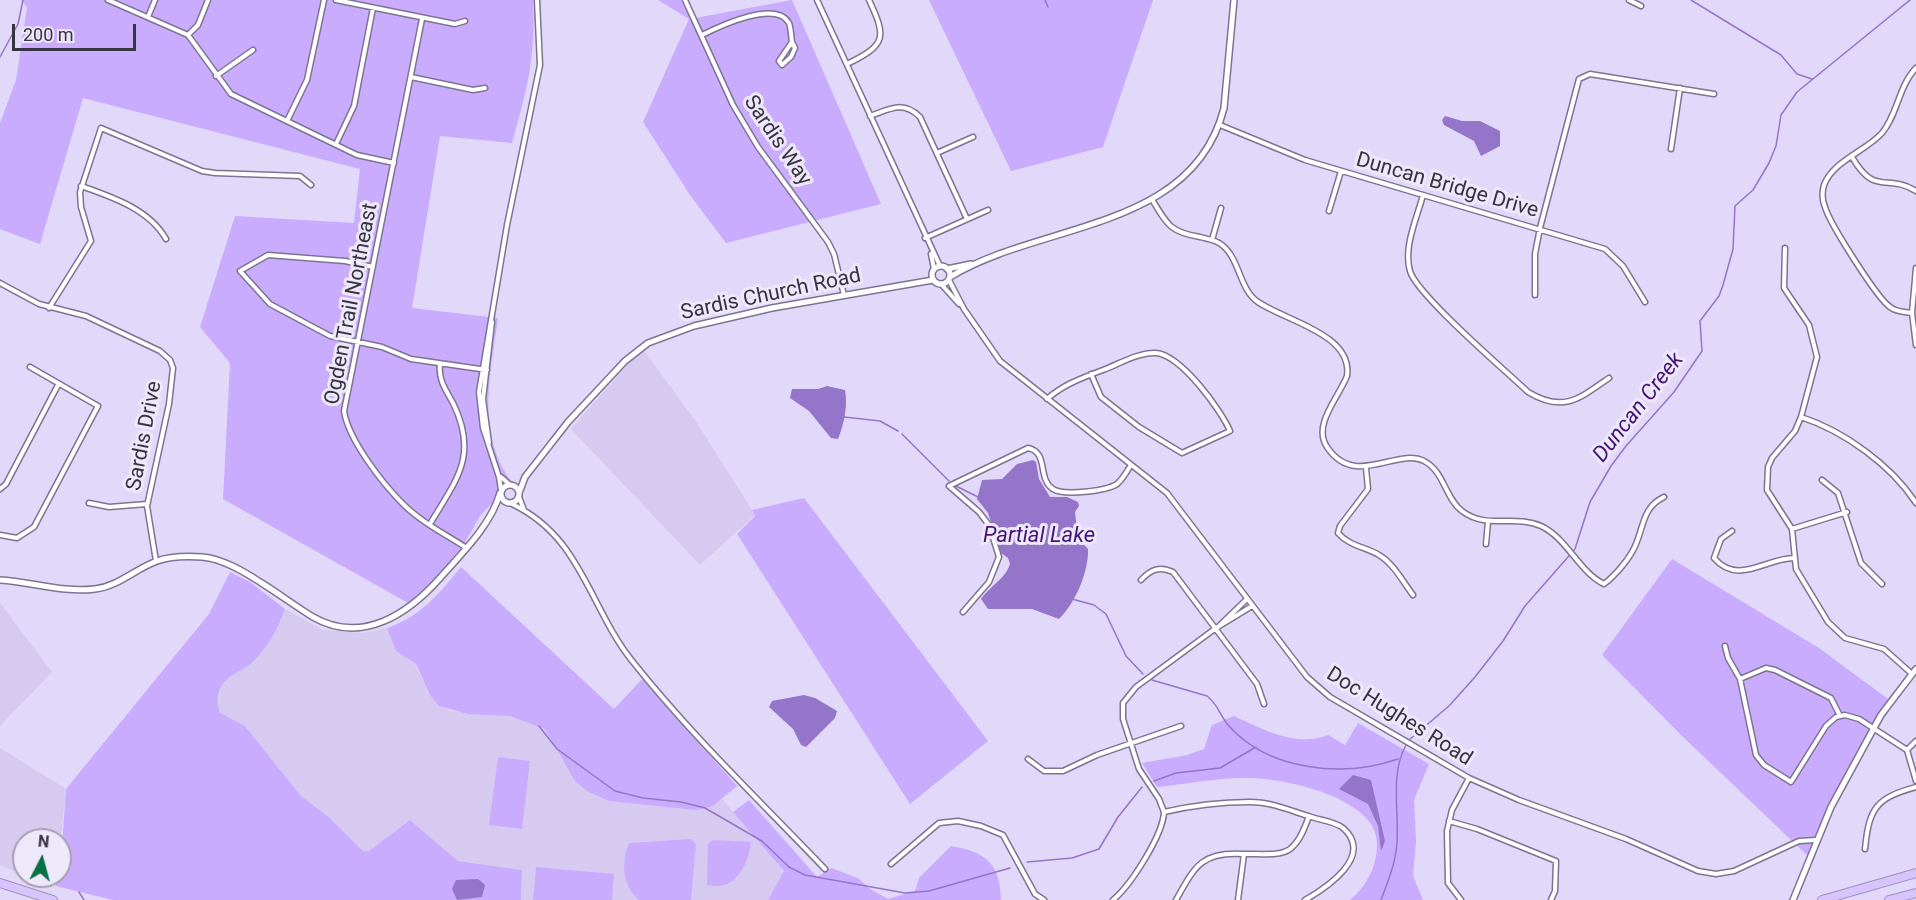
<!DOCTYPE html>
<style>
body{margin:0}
#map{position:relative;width:1916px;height:900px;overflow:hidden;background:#e2d8f9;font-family:Roboto,sans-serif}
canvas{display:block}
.north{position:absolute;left:12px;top:828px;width:60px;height:60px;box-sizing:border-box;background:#eee8fb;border:2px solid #a5a0b0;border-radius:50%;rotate:6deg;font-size:16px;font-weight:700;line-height:24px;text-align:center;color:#373340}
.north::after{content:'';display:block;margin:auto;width:21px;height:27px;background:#056f46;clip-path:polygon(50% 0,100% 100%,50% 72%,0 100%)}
.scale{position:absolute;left:12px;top:24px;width:124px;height:27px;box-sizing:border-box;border:3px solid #373340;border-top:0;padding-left:8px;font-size:18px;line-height:21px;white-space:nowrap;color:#373340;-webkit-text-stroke:4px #eee8fb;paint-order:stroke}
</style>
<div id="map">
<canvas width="1916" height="900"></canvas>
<div class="north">N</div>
<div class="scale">200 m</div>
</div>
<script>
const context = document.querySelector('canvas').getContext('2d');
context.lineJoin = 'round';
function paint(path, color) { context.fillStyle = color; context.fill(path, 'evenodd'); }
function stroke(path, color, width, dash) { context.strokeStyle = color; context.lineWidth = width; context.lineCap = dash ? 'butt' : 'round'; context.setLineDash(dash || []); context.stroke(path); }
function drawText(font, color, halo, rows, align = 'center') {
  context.font = font + ' Roboto,sans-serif'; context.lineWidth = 6; context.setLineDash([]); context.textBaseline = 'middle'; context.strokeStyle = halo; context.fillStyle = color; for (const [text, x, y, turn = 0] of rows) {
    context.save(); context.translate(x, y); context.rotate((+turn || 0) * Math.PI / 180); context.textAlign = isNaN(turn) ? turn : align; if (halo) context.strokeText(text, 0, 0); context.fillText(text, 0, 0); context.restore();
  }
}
const built = new Path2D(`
 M 642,348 L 697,423 L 755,515 L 700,565 L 571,429 Z
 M 0,603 L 52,672 L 0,726 Z
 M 285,609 L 323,630 L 363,633 L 387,628 L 396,650 L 415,664 L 430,695 L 450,711 L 510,716 L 529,722 L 546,729 L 562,760 L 712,806 L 722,799 L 780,866 L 784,875 L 768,900 L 521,900 L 522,870 L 458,861 L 410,820 L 369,851 L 363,851 L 330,818 L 301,796 L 245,726 L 231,721 L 220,713 L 218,707 L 222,684 L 250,663 L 264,648 L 280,623 Z
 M 0,748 L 66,789 L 60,846 L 60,840 L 24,840 L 24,875 L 0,865 Z`);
const green = new Path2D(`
 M 21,0 L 533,0 C 536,56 527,90 512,143 L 440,136 L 412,308 L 498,318 C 491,373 475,434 512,482 L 480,516 L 453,564 L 410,604 L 223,499 L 230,363 L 200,327 L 235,216 L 354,223 L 360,169 L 83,98 L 40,244 L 0,229 L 0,123 L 16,80 L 27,7 Z
 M 658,0 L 681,0 L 690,19 L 792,0 L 881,204 L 726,243 L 690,195 L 643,122 L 689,19 Z
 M 929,0 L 1153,0 L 1103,147 L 1011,171 Z
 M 804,498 L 988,741 L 910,804 L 737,534 L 755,516 L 752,510 Z
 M 1672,559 L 1819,648 L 1892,702 L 1844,784 L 1810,858 L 1682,736 L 1602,655 Z
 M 461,567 L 614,709 L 642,679 L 737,786 L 713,806 L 697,810 L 609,801 L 587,791 L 575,781 L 545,729 L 510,716 L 468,714 L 439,706 L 430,695 L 416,664 L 396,651 L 387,628 C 420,617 440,593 461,567 Z
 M 230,572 L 250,582 L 285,609 C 278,629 266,651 249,665 C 241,671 228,676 222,685 C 217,693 217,705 220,713 L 245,726 L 301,796 L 330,818 L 363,851 L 369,851 L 410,820 L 458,861 L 522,870 L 521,900 L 113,900 L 56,886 L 57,876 L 60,876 L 66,789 L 209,614 Z
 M 1234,716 C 1262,729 1297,748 1328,735 L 1345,745 L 1358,723 L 1429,764 L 1414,800 L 1416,841 L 1413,876 L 1423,900 L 1350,900 C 1367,886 1377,866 1377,844 C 1378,798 1284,778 1249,778 C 1219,777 1187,784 1157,787 L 1142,763 L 1187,755 L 1204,749 L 1212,725 Z
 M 498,757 L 530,761 L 522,829 L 489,825 Z
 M 749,800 L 817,877 L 831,868 L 858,878 L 870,889 L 888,899 L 915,891 L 919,878 L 951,846 C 986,852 1000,863 1001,900 L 768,900 L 784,871 L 733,812 Z
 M 691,839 L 696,844 L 691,900 L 639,900 C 622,885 621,863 629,843 Z
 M 713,840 L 751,842 C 748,866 735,892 707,885 L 708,844 Z
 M 536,867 L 614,874 L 612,900 L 533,900 Z`);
const water = new Path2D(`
 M 1445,116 L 1462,121 L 1480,121 L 1500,131 L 1500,146 L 1481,156 L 1474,141 L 1444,125 L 1442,120 Z
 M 827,386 L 845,390 C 848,406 844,424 838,439 L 831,438 L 809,411 L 790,398 L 792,389 L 818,389 Z
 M 1033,460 L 1036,462 L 1039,479 L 1050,497 L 1067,497 L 1078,502 L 1079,506 L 1075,512 L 1078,538 L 1088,549 C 1089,571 1075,604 1059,619 L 1032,609 L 988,609 L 981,599 C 989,587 1006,578 1010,564 L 1008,558 L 1001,553 L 988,513 L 977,499 L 982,480 L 1002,479 L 1017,464 Z
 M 804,695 L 815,698 L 837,711 L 835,718 L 806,747 L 801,745 L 793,729 L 769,707 L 772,701 Z
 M 1353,775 L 1371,780 L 1385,841 L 1381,851 L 1378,826 L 1368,804 L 1339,789 Z
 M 478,879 L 485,885 L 482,897 L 457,900 L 452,889 L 456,880 Z`);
const stream = new Path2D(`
 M 1045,0 L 1048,7
 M 1691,0 L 1781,55 L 1797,74 L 1812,79
 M 0,57 L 18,24 L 23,0
 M 844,417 L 880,421 L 898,431
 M 902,434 L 949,481
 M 956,486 L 978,497
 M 1072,599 L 1094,605 L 1106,614 L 1126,656 L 1143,674
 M 1152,680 L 1207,696 C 1218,704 1220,716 1229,726 C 1269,771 1344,778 1398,759
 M 539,726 L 557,749 L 615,791 L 643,798 L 681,802 L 705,808 L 762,841 L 789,867 L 805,875 L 905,893 L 929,891 L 1010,868
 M 1409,740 L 1449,706 L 1475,677 L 1503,641 L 1525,606 L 1575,549 L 1590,502 L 1611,466 L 1626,446 L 1674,392 L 1702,351 L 1700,321 L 1719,296 L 1723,285 L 1733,249 L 1735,206 L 1753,190 L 1769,163 L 1776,146 L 1781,115 L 1797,92 L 1910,0
 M 1154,781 L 1176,773 L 1220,768 L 1256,747
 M 1027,862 L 1072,858 L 1099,849 L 1118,817 L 1142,787
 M 79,892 L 84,900
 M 1381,900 C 1388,881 1396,862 1397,842 C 1399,809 1390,774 1406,745`);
const minor = new Path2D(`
 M 108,0 L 188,35 L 231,94 L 357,155 L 394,163
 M 336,0 L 455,24 L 465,21
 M 685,0 L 733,105 L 758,147 L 828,242 L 834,254 L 844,295
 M 817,0 L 940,266
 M 1629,0 L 1641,6
 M 148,17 L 155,0
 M 422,19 L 344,411 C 348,439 382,483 403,504 C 421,522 445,534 465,547
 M 188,35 L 198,25 L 208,0
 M 702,35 C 722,25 776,0 789,23 C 791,28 791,36 792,42 L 779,61 L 782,65 L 791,57 L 795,48 L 792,42
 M 847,64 C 886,45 887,38 869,0
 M 216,76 L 253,50
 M 411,77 L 473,90 L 485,88
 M 870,116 C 890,109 903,100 920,117 L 967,219
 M 287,121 L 307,80 L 324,0
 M 1220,125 L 1305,160 L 1605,249 L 1623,266 L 1645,302
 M 336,144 L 354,106 L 373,8
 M 1671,149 L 1680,88
 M 937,153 L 973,137
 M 1852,157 C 1875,197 1887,173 1916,191
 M 81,186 C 112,197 149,209 166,239
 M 1423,195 C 1417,218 1403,247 1410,271 C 1416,294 1506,371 1528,392 C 1563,413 1579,399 1609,378
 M 1153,201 C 1168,226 1171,232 1200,237 C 1207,239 1217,240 1222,245 C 1240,259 1239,289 1258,302 C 1286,321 1353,334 1347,376 C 1339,397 1312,425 1327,447 C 1355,489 1397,447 1424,461 C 1444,471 1445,498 1462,511 C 1487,530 1514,514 1541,526 C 1567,538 1579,572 1604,584 C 1616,575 1631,557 1636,544 C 1644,525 1643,507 1664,497
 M 1329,211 L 1341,171
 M 925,238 L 988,210
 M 1212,240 L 1221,208
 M 1785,248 L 1784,288 L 1809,325 L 1817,357 L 1801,417 L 1795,431 L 1772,458 L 1768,467 L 1767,490 L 1792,529 L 1796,569 L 1828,622 L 1845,638 L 1884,649 L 1911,673
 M 931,254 L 934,269
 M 373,267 L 345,261 L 268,255 L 240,271 L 270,304 L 330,336 L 382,347 L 411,359 L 487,370
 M 1916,268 L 1912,313 L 1916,345
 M 949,280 L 964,309 L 1000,361 L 1167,493 L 1307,677 L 1330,697 L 1469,778 L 1519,800 L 1626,839 L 1698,871 L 1716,874 L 1734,871 L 1799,841 L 1816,840
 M 0,283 L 39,304 L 86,316 L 160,351 L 170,360 L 173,368 L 169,404 L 147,506 L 156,561
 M 941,284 L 959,304
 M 1535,295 L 1535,254 L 1540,228 L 1579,79 L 1590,74 L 1714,94
 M 49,308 L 91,241 L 81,207 L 80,192 L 101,128 L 202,171 L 215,173 L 300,176 L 311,185
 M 1912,313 C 1905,312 1896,312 1890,307 C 1877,298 1830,224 1825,207 C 1822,200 1822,192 1824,185 C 1833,161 1866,151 1882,133 C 1898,114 1898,87 1916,68
 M 1047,399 C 1064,384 1082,378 1103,370 C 1119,364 1139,352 1156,353 C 1181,355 1221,410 1230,431 L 1182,453 L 1139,427 L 1101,397 L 1091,374
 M 1801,417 C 1844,431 1891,465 1916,503
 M 489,443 L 483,399 L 492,322
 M 1366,468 L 1368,489 L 1340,526 L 1338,533 C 1349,546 1366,547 1379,555 C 1394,564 1403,582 1413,595
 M 501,477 L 509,484
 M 1822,480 L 1838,493 L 1861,563 L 1882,584
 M 0,489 L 6,484 L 58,385
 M 501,490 L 499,477 L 483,428 L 479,392 L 507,225 L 540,65 L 537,0
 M 519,497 L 524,510
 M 89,503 L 109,507 L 147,504
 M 510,503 C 582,536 588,606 633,662 C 691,735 760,801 825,869
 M 430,524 C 456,480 479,456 453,403 C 446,390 438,380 440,364
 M 1792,529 L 1847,512
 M 1732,531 L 1721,539 L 1714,558 C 1738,586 1766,558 1794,558
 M 0,535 L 17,538 L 34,527 L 98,406 L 30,367
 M 1486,544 L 1488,522
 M 1141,580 C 1151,569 1160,566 1173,572 L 1257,684 L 1264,704
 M 1252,606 L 1216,628 L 1136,687 L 1123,703 L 1123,719 L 1139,769 L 1159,799 L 1164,812 C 1190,806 1223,802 1250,802 C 1271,802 1289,810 1308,816 C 1319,820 1334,821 1343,828 C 1375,856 1326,888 1305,900
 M 963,612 L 989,582 L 999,557 L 989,525 L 979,512 L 949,486 L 1028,448 C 1049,452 1037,479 1053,489 C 1064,496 1106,491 1117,484 C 1123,479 1127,471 1131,465
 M 1217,628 L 1247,599
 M 1725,646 L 1728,658 L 1740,679 L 1756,755 L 1764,765 L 1791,782 L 1826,726 L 1836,717 L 1845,715 L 1859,719 L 1907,750 L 1916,781
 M 1740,679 L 1766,668 L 1775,670 L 1831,698 L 1840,716
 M 1907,750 L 1916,741
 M 1028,759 L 1044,771 L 1063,771 L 1097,755 L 1181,726
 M 1449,821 L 1477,829 L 1556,861 L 1555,891 L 1551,900
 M 1865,849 C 1869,808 1876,798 1916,787
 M 891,864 L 939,823 L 958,821 L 981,826 L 1003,835 L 1035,894 L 1044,900
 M 1113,900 C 1131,885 1163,835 1164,812
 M 1176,900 C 1195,866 1202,851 1244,854
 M 1238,900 L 1244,854 C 1285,854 1294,859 1309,816
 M 1461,900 L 1448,883 L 1447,831 L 1452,810 L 1469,778`);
const tertiary = new Path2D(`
 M932 275a9 9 0 1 1 18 0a9 9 0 1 1-18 0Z
 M 947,269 L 971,264
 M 950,277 C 1039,222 1193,232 1224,108 L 1234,0
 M501 494a9 9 0 1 1 18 0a9 9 0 1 1-18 0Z
 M 519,493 L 525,477 L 568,422 L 625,361 L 648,343 L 694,326 L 772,308 L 933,280
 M 0,580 C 32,582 63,593 95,589 C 119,586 135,569 157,561 C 171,556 187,556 202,557 C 223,559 243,571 260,582 C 278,593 295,606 313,617 C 362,645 408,614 440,578 C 462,553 491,525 500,493
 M 1793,900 L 1831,807 L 1881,715 L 1916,669`);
const motorway = new Path2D(`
 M 0,883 L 53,900
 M 1822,900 L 1916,873
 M 1889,900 L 1916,893`);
const streetNames = [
 ["Sardis Way",777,141,56],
 ["Duncan Bridge Drive",1447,186,16],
 ["Sardis Church Road",771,295,-12],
 ["Ogden Trail Northeast",352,304,-79],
 ["Sardis Drive",145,436,-79],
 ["Doc Hughes Road",1399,717,32]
];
const waterNames = [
 ["Duncan Creek",1639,408,-52],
 ["Partial Lake",1039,536]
];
paint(built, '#d7caf1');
paint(green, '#c9acfe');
paint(water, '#9475c9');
stroke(stream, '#9475c9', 1.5);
stroke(minor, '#7e7491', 7);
stroke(tertiary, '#7e7491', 8);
stroke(motorway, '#9f91bb', 10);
stroke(minor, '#fff', 4);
stroke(tertiary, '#fff', 5);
stroke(motorway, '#d7c4fd', 8);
drawText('21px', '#373340', '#eee8fb', streetNames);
drawText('italic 22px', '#461479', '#eee8fb', waterNames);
</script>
